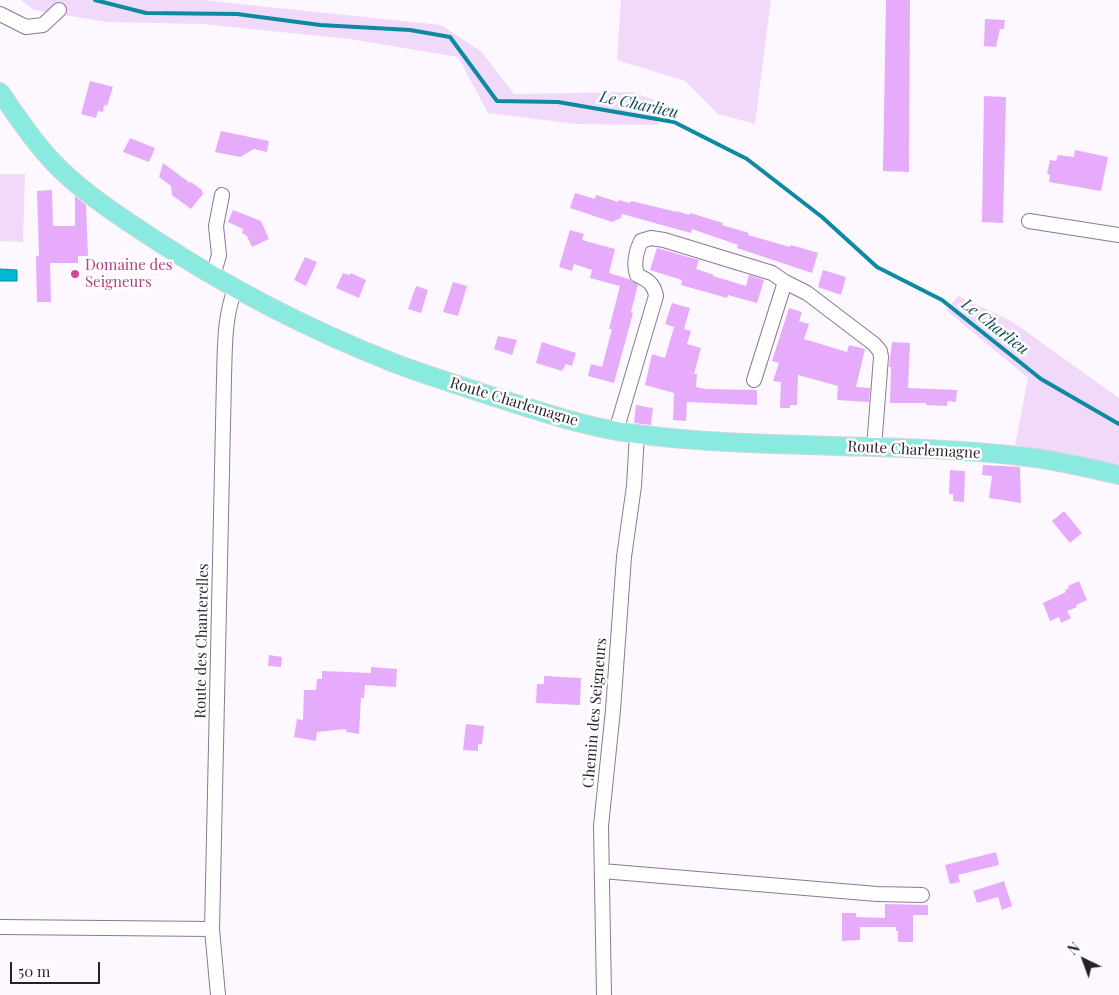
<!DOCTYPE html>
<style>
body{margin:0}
#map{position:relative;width:1119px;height:995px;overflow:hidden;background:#fdf8ff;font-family:"Playfair Display",serif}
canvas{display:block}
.north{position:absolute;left:1059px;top:935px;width:50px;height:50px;-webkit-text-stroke:4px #fff;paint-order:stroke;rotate:318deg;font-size:14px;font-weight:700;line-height:20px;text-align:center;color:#271f2a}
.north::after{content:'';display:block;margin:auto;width:18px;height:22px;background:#271f2a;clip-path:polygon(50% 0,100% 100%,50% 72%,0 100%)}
.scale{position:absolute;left:10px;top:962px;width:90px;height:22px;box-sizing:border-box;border:2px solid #271f2a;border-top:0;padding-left:6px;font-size:15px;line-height:18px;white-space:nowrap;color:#271f2a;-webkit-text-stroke:4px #fff;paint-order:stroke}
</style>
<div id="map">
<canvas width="1119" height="995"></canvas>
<div class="north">N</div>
<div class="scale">50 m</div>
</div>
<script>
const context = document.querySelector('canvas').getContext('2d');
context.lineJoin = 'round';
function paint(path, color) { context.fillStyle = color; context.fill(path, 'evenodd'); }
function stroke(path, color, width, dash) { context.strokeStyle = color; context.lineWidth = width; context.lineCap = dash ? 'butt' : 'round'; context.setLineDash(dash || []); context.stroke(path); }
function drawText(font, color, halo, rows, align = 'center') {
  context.font = font + ' "Playfair Display",serif'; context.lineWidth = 5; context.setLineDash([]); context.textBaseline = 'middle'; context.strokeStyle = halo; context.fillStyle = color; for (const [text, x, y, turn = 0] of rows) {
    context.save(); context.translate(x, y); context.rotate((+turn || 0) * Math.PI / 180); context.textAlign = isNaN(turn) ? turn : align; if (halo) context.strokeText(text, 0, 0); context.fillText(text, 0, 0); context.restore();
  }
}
const green = new Path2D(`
 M 21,0 L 202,0 L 441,25 L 482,52 L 514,94 L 631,92 L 658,101 L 658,125 L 576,124 L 488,113 L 458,57 L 350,39 L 202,24 L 107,22 L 34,10 Z
 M 621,0 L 771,0 L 755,124 L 718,114 L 685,81 L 617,60 Z
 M 0,174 L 25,174 L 23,242 L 0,241 Z
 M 958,296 L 1013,322 L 1119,398 L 1119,467 L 1015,445 L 1028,378 L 946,310 Z`);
const water = new Path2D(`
 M 0,269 L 17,270 L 17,281 L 0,281 Z`);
const stream = new Path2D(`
 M 95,0 L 146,13 L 237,14 L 320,25 L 410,30 L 450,37 L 497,101 L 558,102 L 674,122 L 747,159 L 822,217 L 877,267 L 942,300 L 1041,379 L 1119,424`);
const building = new Path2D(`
 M 886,0 L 910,0 L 909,172 L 883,171 Z
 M 985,19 L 1005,20 L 1004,29 L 1000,29 L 996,47 L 984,46 Z
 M 90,81 L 113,87 L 107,106 L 104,105 L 103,112 L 98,111 L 96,118 L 81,114 Z
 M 984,96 L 1006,97 L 1003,223 L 982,222 Z
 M 221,131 L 269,141 L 267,152 L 254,149 L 240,157 L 215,152 Z
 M 130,138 L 155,148 L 149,162 L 123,152 Z
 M 1075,150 L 1108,157 L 1101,191 L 1049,182 L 1050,175 L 1047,174 L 1050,160 L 1056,161 L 1058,155 L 1074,157 Z
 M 163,163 L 190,183 L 191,182 L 202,190 L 203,194 L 191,209 L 172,195 L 171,186 L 159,177 Z
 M 52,190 L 53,226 L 75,226 L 75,196 L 86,205 L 88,256 L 78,256 L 78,263 L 50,263 L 51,302 L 37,302 L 36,256 L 39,256 L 37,191 Z
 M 575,193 L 595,199 L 596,195 L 618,202 L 619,200 L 630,203 L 631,201 L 677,212 L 677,211 L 689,215 L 690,213 L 723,223 L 722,225 L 749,233 L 748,235 L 790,247 L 791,245 L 818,253 L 812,273 L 737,248 L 738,245 L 692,229 L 691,233 L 622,214 L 621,218 L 612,222 L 570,208 Z
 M 233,210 L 261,221 L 269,239 L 252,247 L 247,236 L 242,233 L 243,229 L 228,222 Z
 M 570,230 L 584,234 L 582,240 L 615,249 L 609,273 L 629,279 L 638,285 L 631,312 L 633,313 L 614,383 L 588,376 L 591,364 L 602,367 L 612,329 L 609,329 L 620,286 L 590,278 L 592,270 L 574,264 L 572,271 L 559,267 Z
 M 657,248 L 699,260 L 696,269 L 714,275 L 713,276 L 746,286 L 749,275 L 764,280 L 757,303 L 728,295 L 727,298 L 681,285 L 682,280 L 650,270 Z
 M 305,257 L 317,262 L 306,286 L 294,280 Z
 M 823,270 L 846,277 L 841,295 L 818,287 Z
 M 343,273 L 350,275 L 351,273 L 366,280 L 359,298 L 336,288 Z
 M 453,282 L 467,286 L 458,316 L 443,312 Z
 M 416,286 L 428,290 L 421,313 L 408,309 Z
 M 672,303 L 690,308 L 684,329 L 691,331 L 687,344 L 701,348 L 694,374 L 697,374 L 696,387 L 706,389 L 757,390 L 757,405 L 687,402 L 686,421 L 673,420 L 674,393 L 645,385 L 652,354 L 665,358 L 674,327 L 665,324 Z
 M 789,308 L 802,312 L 799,321 L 809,324 L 804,339 L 847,352 L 849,345 L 865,349 L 856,387 L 870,388 L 869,402 L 837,400 L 838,386 L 798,375 L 797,405 L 790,405 L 790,408 L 780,408 L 781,382 L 773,381 L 779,363 L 772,361 Z
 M 498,336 L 517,340 L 512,355 L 494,349 Z
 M 542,342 L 576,353 L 572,366 L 566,364 L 562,371 L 536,363 Z
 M 892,342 L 910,343 L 908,388 L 957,390 L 956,402 L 948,401 L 947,406 L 926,405 L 926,403 L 890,403 L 891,367 L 889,367 Z
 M 636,405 L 653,408 L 651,425 L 634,423 Z
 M 983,465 L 1020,467 L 1021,503 L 989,498 L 992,476 L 982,475 Z
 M 950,470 L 965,471 L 964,502 L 953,501 L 953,494 L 949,494 Z
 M 1064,511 L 1082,533 L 1070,543 L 1052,521 Z
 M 1079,581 L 1087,600 L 1076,605 L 1077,607 L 1067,611 L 1071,618 L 1061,623 L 1059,617 L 1050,621 L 1043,603 L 1066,592 L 1065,590 L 1069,588 L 1068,586 Z
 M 269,655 L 282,657 L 281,667 L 268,666 Z
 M 371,667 L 397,669 L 396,687 L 365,685 L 364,698 L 361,698 L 359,734 L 346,732 L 346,729 L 317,732 L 316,741 L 294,737 L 297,719 L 303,720 L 304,690 L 316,690 L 317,679 L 322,679 L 322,671 L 371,673 Z
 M 544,676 L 581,678 L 580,705 L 536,703 L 537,684 L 544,684 Z
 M 466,724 L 484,726 L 482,744 L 478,744 L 478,751 L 463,750 Z
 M 996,852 L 999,865 L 958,875 L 960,882 L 950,884 L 945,865 Z
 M 1004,881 L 1012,906 L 1002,910 L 998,897 L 977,903 L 973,891 Z
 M 885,904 L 928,905 L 928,915 L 913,915 L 913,942 L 898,942 L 898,931 L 896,931 L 896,927 L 860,927 L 860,940 L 842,941 L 842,913 L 856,913 L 856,917 L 885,918 Z`);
const minor = new Path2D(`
 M 0,14 L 26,27 L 43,25 L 59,10
 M 1029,221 L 1119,235
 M 213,276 L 219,255 L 216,226 L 222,195
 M 754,380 L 785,282
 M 616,431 L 656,296 C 654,284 648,280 637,275 C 633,263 636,252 641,241 L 651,238 L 664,240 L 772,273 L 785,282 L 807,293 L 874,344 L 880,351 L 881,357 L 874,448
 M 602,871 L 877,894 L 922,895
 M 0,927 L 212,929
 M 218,995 L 212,929 L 224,378 C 225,347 224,318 235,289
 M 604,995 L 601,826 L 613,710 L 624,557 L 634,486 L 637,434`);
const major = new Path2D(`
 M 0,92 C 19,119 37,147 61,170 C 88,196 122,218 154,239 C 230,289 310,330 394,363 C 423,374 452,383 482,393 C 532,409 583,427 636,434 C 766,451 898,441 1028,457 C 1059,461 1089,468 1119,475`);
const markers = [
 [75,274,5,"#d1479c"]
];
const hotelNames = [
 ["Domaine des",85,265],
 ["Seigneurs",85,282]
];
const streetNames = [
 ["Route Charlemagne",514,402,17],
 ["Route Charlemagne",914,450,3],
 ["Route des Chanterelles",202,641,-89],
 ["Chemin des Seigneurs",595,713,-85]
];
const waterNames = [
 ["Le Charlieu",639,105,12],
 ["Le Charlieu",995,327,38]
];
paint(green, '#f1d9fa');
paint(water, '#00b8d4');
stroke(water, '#0c8aa1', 1);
stroke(stream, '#0c8aa1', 4);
paint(building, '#e7abfc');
stroke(minor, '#8c7793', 16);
stroke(major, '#d8d7d9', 20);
stroke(minor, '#fff', 14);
stroke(major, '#8beae0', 18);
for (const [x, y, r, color] of markers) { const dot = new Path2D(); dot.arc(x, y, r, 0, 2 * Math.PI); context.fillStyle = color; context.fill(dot); stroke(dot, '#fff', 2); }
drawText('15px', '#b23c85', '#fff', hotelNames, 'left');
drawText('15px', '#271f2a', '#fff', streetNames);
drawText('italic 16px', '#0b4b57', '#fff', waterNames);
</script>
